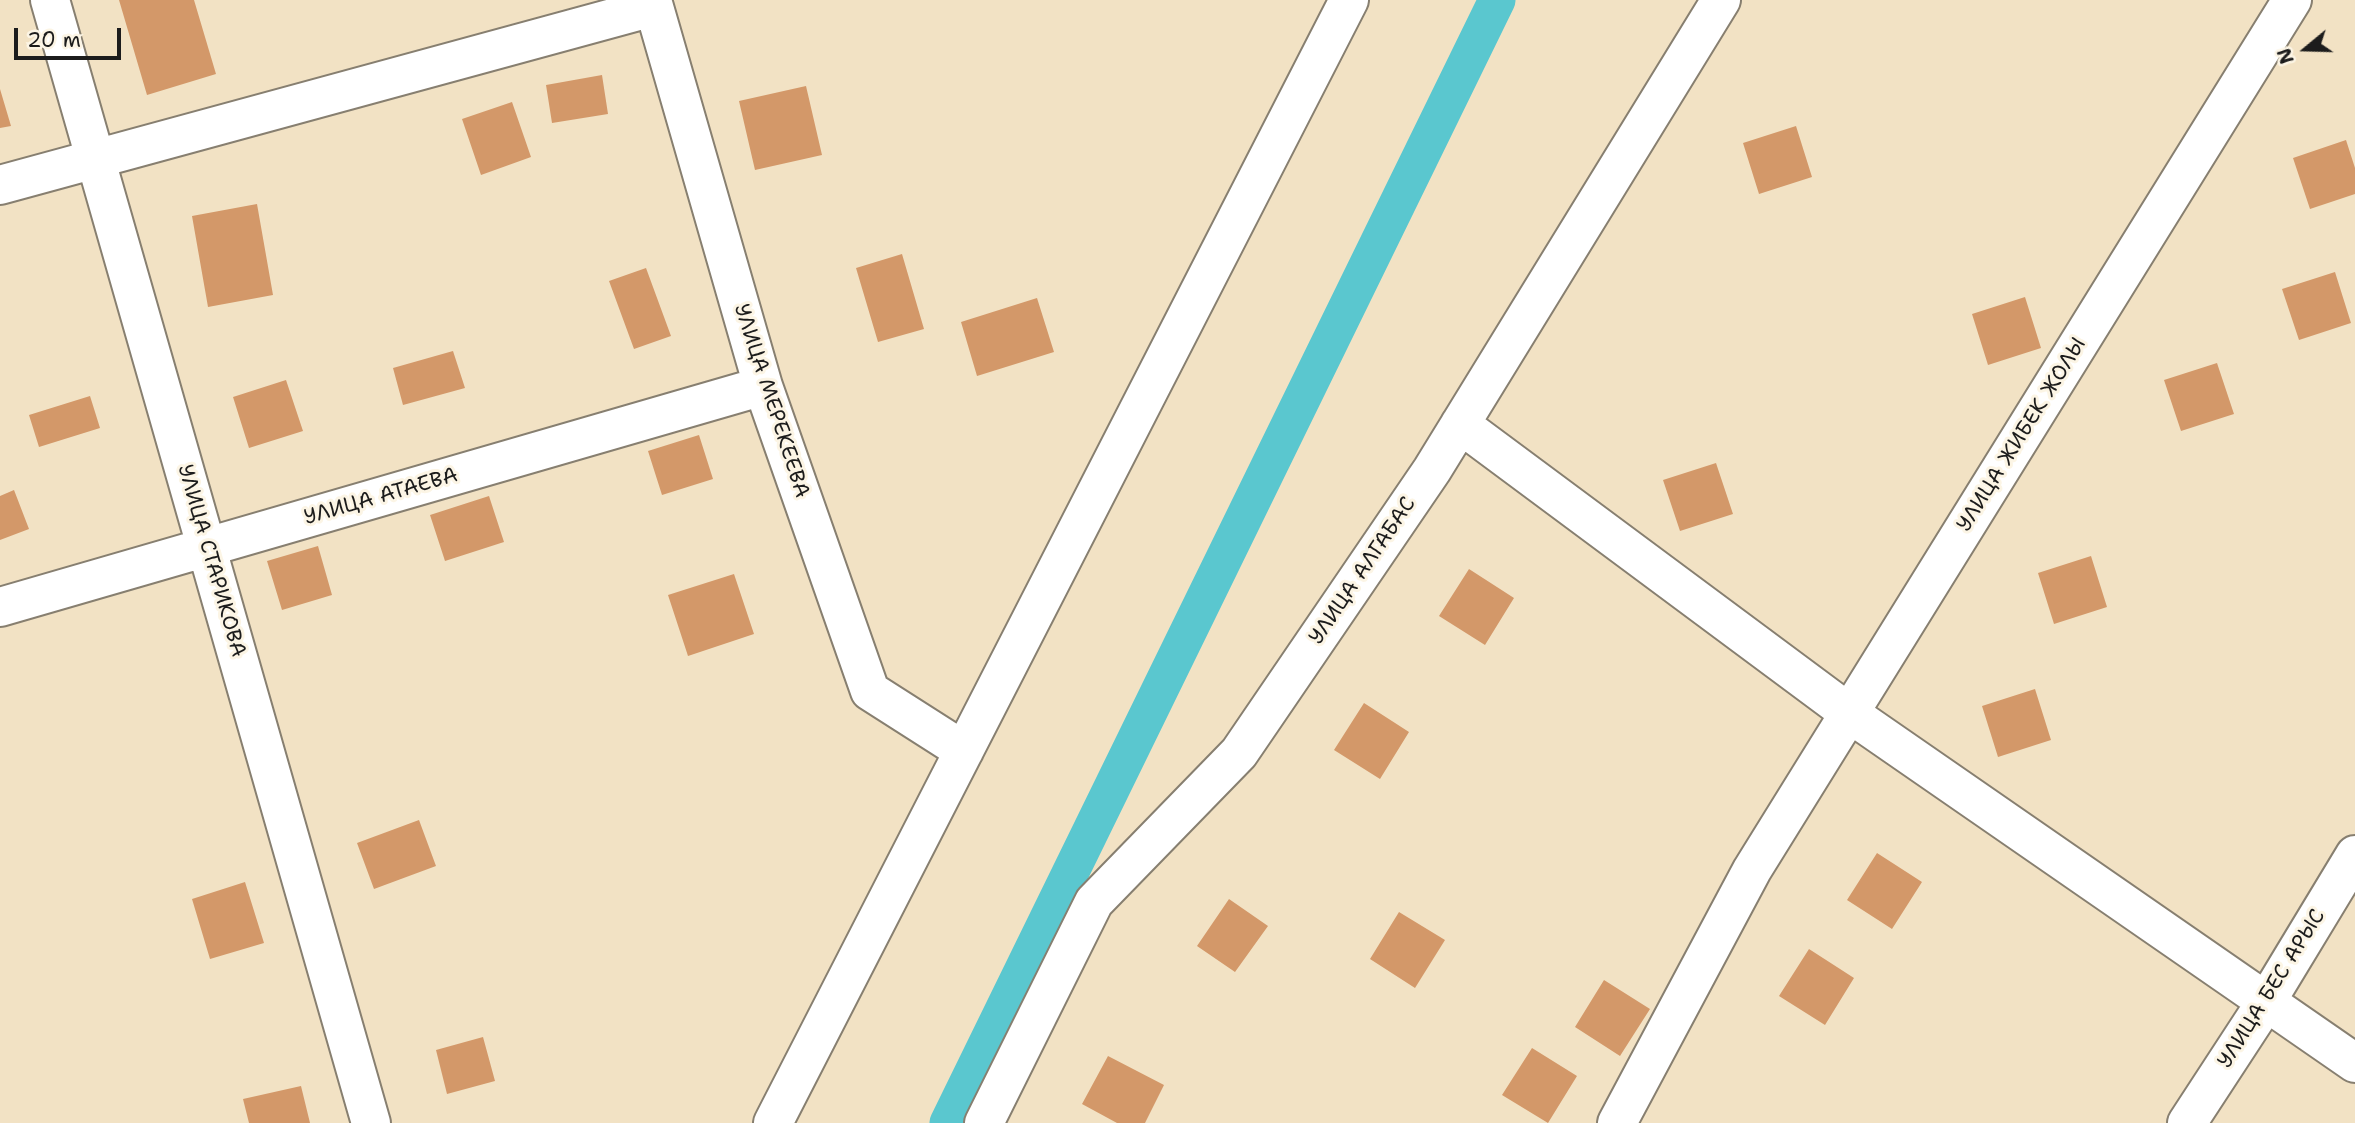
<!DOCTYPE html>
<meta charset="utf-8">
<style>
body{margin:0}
#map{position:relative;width:2355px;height:1123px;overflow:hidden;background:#f2e2c4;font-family:"Shantell Sans",sans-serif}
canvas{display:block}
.north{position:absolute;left:2271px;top:14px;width:70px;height:70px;-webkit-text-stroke:5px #fcf5e5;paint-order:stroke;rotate:251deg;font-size:19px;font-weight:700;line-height:28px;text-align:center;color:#1c1c1c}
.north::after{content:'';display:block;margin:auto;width:24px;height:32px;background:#1c1c1c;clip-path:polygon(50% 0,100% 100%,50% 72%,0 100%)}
.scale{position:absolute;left:14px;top:28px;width:107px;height:32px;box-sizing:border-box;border:4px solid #1c1c1c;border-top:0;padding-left:9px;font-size:21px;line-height:24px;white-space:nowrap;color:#1c1c1c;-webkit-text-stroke:5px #fcf5e5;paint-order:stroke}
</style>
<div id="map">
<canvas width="2355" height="1123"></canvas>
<div class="north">N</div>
<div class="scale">20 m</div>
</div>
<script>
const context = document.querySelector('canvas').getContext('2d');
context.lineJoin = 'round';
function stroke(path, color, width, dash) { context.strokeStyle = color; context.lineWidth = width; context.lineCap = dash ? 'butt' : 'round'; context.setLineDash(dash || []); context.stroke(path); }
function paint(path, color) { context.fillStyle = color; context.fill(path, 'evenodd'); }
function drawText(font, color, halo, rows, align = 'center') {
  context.font = font + ' "Shantell Sans",sans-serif'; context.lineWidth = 6; context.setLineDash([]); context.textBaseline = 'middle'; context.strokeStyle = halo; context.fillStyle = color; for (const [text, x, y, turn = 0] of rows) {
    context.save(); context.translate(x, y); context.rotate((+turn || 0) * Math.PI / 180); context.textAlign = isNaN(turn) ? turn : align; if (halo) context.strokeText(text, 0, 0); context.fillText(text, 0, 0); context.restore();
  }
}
const canal = new Path2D(`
 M 948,1123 L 1497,0`);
const building = new Path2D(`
 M 119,0 L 194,0 L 216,74 L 147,95 Z
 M 602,75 L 608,114 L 552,123 L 546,85 Z
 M 806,86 L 822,155 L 755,170 L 739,101 Z
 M 0,89 L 11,126 L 0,128 Z
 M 512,102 L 531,157 L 481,175 L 462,119 Z
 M 1796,126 L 1812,177 L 1759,194 L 1743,143 Z
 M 2346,140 L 2355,168 L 2355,194 L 2310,209 L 2293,158 Z
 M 257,204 L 273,295 L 208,307 L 192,216 Z
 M 902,254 L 924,329 L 878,342 L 856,268 Z
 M 646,268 L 671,336 L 634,349 L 609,281 Z
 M 2335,272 L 2351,323 L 2299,340 L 2282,289 Z
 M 2025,297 L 2041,348 L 1988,365 L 1972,314 Z
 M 1037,298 L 1054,352 L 977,376 L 961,322 Z
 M 453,351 L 465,388 L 403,405 L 393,368 Z
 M 2217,363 L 2234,414 L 2181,431 L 2164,380 Z
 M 286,380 L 303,431 L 249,448 L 233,397 Z
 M 90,396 L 100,428 L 39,447 L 29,415 Z
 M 699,435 L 713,479 L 662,495 L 648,451 Z
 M 1716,463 L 1733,514 L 1680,531 L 1663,480 Z
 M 14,490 L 29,529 L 0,540 L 0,496 Z
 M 489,496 L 504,542 L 445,561 L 430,515 Z
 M 318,546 L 332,595 L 282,610 L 267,561 Z
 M 2091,556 L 2107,607 L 2054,624 L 2038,573 Z
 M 1469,569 L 1514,598 L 1485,645 L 1439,616 Z
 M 734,574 L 754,634 L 688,656 L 668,595 Z
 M 2035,689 L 2051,740 L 1998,757 L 1982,706 Z
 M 1364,703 L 1409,732 L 1380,779 L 1334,750 Z
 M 419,820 L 436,866 L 374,889 L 357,843 Z
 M 1877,853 L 1922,882 L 1892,929 L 1847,900 Z
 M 245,882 L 264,943 L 210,959 L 192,899 Z
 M 1229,899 L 1268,926 L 1235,972 L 1197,946 Z
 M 1399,912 L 1445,940 L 1415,988 L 1370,959 Z
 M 1809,949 L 1854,978 L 1825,1025 L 1779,996 Z
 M 1604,980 L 1650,1009 L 1620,1056 L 1575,1027 Z
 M 483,1037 L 495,1081 L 447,1094 L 436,1050 Z
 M 1532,1048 L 1577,1076 L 1548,1123 L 1502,1095 Z
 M 1108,1056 L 1164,1085 L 1145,1123 L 1117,1123 L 1082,1104 Z
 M 301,1086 L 310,1123 L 249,1123 L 243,1099 Z`);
const minor = new Path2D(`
 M 50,0 L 371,1123
 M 652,0 L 763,386 L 870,691 L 964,751
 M 0,185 L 653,7
 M 1460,424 L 1849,713 L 2355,1063
 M 0,607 L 763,386
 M 773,1123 L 1349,0
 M 984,1123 L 1094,902 L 1239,753 L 1432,470 L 1721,0
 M 1617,1123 L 1752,870 L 2292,0
 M 2187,1123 L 2266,1002 L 2355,855`);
const streetNames = [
 ["УЛИЦА МЕРЕКЕЕВА",771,401,72],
 ["УЛИЦА ЖИБЕК ЖОЛЫ",2022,435,-58],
 ["УЛИЦА АТАЕВА",381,497,-16],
 ["УЛИЦА СТАРИКОВА",211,561,74],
 ["УЛИЦА АЛГАБАС",1363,571,-56],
 ["УЛИЦА БЕС АРЫС",2272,989,-58]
];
stroke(canal, '#5ac7cf', 37);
paint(building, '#d39869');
stroke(minor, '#877f70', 42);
stroke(minor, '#fff', 38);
drawText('21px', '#1c1c1c', '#fcf5e5', streetNames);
</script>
